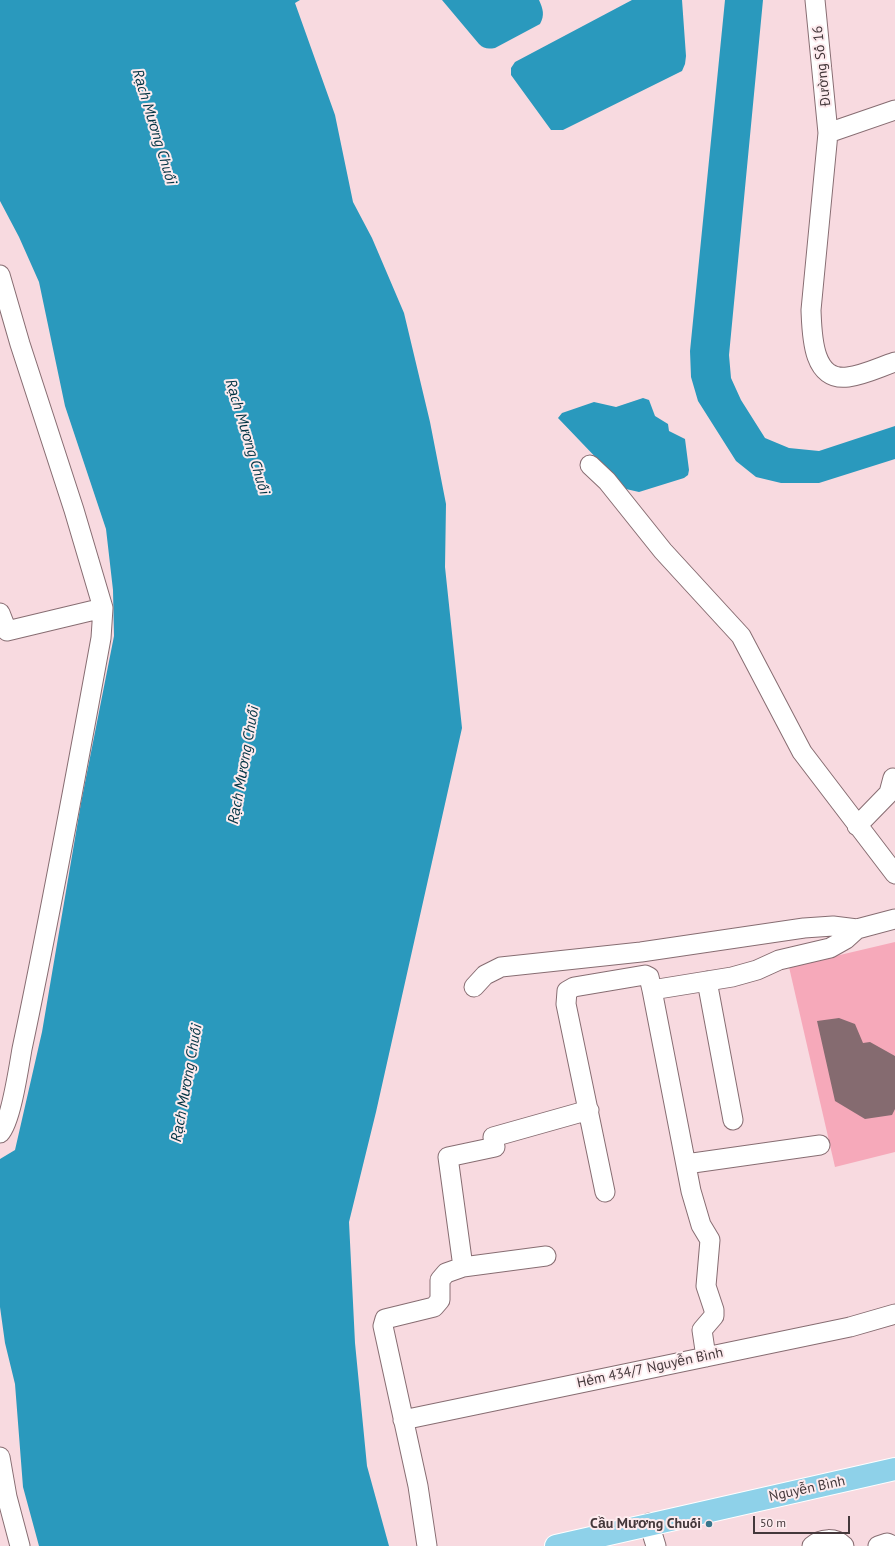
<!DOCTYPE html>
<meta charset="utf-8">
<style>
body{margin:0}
#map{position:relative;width:895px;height:1546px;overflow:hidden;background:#f8dae0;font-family:"PT Sans",sans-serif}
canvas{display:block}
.scale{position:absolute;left:753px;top:1516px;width:97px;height:18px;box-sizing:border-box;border:2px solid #44383b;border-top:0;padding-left:5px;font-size:12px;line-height:14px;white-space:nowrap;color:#44383b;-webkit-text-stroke:3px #fdebee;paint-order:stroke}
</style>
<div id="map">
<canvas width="895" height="1546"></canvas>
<div class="scale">50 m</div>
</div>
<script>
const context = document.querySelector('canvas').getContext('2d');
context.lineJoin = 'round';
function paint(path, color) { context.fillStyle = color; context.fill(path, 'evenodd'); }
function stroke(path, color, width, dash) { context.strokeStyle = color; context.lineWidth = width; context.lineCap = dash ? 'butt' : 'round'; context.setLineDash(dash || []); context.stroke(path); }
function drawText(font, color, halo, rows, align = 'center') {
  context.font = font + ' "PT Sans",sans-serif'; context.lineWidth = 4; context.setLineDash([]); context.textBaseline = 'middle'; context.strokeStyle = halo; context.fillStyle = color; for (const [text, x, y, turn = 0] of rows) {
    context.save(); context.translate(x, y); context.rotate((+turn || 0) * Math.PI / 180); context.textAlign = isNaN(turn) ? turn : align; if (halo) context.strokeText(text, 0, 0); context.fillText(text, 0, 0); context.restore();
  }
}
const green = new Path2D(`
 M 895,942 L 895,1152 L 835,1167 L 789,967 Z`);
const water = new Path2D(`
 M 0,0 L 300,0 L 295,3 L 335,115 L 353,202 L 372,238 L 404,313 L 430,422 L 446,504 L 445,567 L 462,728 L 376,1112 L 349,1222 L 355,1343 L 367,1466 L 389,1546 L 39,1546 L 23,1487 L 15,1384 L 5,1343 L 0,1307 L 0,1159 L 15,1150 L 42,1032 L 81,803 L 114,636 L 113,590 L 106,529 L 65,406 L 39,282 L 19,237 L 0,201 Z
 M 442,0 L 539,0 C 543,9 545,15 540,24 L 495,48 C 488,49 484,49 479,44 Z
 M 632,0 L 682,0 L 686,56 L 685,64 L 682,71 L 563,130 L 551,130 L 511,75 L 511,68 L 515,62 Z
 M 725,0 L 763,0 L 729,355 L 731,378 L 741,400 L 765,438 L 789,448 L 819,451 L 895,426 L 895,459 L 819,483 L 781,483 L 756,477 L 736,461 L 698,401 L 691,377 L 690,351 Z
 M 643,398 L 649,400 L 655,416 L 668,424 L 669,431 L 685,439 L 689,470 L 688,475 L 684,478 L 639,492 L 626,489 L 558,418 L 562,413 L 594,402 L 616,407 Z`);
const building = new Path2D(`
 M 839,1018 L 855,1024 L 863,1043 L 870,1042 L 895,1056 L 895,1109 L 892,1115 L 865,1119 L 835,1101 L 817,1021 Z`);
const minor = new Path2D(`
 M 815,0 L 828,133 L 811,310 C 812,334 812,382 848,377 C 864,375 880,367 895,362
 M 828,133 L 895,110
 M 0,275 L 20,344 L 74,510 L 103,608 L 101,638 C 76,775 51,912 22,1049 C 19,1066 11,1122 0,1133
 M 590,465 L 607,481 L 663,551 L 741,636 L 802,752 L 895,874
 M 0,613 L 7,631 L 103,608
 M 857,826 L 889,793 L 893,778
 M 707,981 L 733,1120
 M 474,987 L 485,975 L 501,967 L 641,952 L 804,928 L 833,926 L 857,929
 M 652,990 L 691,1191 L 701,1225 L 710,1240 L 706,1286 L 714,1310 L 714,1316 L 702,1330 L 706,1357
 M 686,1164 L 820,1145
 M 605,1192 L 566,1004 L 567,991 L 574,987 L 645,975 L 649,977 L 652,990 L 732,977 L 757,970 L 779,960 L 830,948 L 846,939 L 857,929 L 895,919
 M 546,1256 L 463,1267 L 448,1157 L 495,1147 L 493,1137 L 589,1110
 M 403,1420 L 850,1327 L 895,1314
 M 0,1457 L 7,1497 L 20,1546
 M 649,1523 L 656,1546
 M 427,1546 L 418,1486 L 383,1326 L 385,1319 L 434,1307 L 440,1300 L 440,1280 L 446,1273 L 463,1267
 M 812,1546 C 821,1538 835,1537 844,1546
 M 878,1546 L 887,1543 L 894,1546`);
const major = new Path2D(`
 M 556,1546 L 895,1469`);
const markers = [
 [709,1524,4,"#38758b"]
];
const streetNames = [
 ["Đường Số 16",822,66,-96],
 ["Hẻm 434/7 Nguyễn Bình",650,1368,-12],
 ["Nguyễn Bình",807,1489,-12]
];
const poiNames = [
 ["Cầu Mương Chuối",701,1524]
];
const waterNames = [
 ["Rạch Mương Chuối",154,127,73],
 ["Rạch Mương Chuối",247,437,73],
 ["Rạch Mương Chuối",244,765,-80],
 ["Rạch Mương Chuối",187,1083,-80]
];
paint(green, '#f6a9ba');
paint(water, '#2a99bd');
paint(building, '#856b70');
stroke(minor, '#876d72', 21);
stroke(major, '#fff', 24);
stroke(minor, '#fff', 19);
stroke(major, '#8ed1e9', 22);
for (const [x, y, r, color] of markers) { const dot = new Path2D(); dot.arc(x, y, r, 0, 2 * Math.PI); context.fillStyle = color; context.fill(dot); stroke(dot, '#fdebee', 1.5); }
drawText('14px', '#44383b', '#fdebee', streetNames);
drawText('bold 14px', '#44383b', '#fdebee', poiNames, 'right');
drawText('italic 15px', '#013343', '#fdebee', waterNames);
</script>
